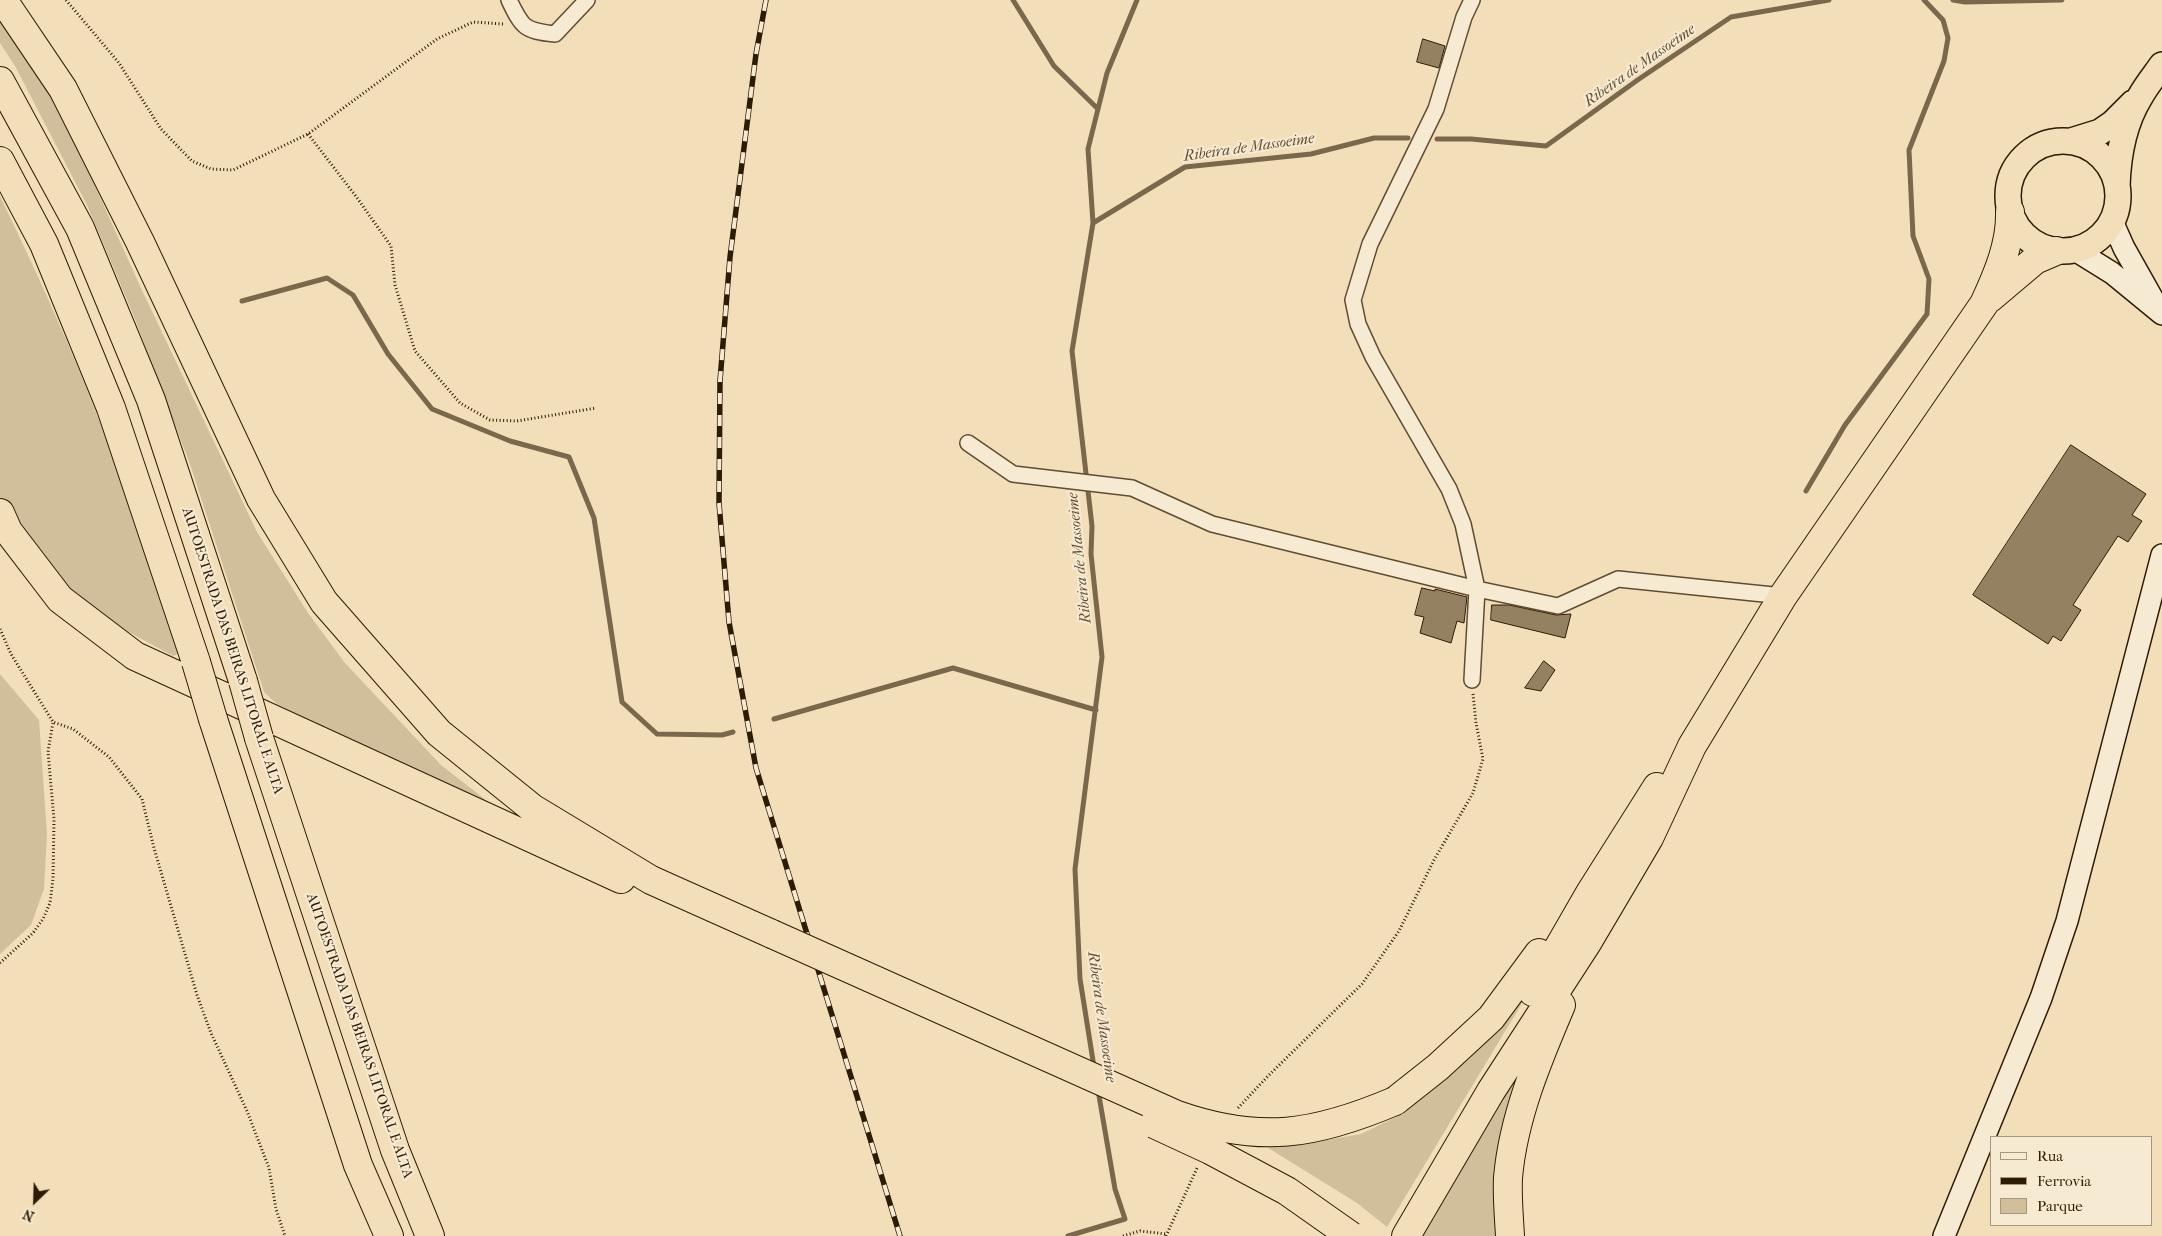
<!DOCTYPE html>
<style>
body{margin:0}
#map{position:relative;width:2162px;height:1236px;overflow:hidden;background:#f2dfba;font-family:"IM FELL French Canon",serif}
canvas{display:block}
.legend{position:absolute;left:1990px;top:1136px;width:162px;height:90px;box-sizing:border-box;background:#f7ead2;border:1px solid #a7977f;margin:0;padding:6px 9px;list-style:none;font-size:15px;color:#2e1b03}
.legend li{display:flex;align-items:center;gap:10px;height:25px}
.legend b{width:25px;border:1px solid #a7977f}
.north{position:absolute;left:10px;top:1176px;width:50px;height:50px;-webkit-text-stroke:4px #f7ead2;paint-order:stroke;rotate:204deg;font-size:14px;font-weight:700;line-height:20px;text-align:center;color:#2e1b03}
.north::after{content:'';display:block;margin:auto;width:18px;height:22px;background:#2e1b03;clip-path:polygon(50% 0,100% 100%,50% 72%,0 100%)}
</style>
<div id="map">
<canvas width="2162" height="1236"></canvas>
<ul class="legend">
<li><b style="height:6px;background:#f7ead2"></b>Rua</li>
<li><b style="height:6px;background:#2e1b03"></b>Ferrovia</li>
<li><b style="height:14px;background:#d1be9b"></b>Parque</li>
</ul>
<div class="north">N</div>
</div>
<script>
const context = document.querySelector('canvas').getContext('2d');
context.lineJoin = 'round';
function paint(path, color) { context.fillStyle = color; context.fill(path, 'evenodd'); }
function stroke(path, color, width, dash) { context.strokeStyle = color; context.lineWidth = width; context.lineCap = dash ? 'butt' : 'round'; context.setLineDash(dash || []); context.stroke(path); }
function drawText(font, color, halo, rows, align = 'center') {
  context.font = font + ' "IM FELL French Canon",serif'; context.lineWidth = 4; context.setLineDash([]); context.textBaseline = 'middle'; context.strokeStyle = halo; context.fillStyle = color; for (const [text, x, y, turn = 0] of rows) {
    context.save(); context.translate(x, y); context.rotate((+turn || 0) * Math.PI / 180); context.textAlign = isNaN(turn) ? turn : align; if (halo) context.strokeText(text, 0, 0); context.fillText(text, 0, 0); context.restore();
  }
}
const green = new Path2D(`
 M 0,17 L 64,117 L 140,286 L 257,532 L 308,613 L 345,663 L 441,765 L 509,818 L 277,704 L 264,692 L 191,467 L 133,314 L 87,205 L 15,66 L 0,43 Z
 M 0,196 C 36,271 71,347 101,425 C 129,500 153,577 178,654 L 173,656 L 125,630 L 46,570 L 0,500 Z
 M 0,674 L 39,720 L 47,834 L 44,889 L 31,925 L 0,954 Z
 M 1533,985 L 1387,1227 L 1357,1203 L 1257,1141 L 1305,1144 L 1361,1134 L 1404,1113 L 1401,1109 C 1454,1082 1494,1028 1533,985 Z
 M 1539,1038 L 1503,1236 L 1422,1236 Z`);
const stream = new Path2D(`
 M 1013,0 L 1054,66 L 1098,109
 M 1953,0 L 1965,2 L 2062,0
 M 1437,139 L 1471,139 L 1546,146 L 1639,79 L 1731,17 L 1829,0
 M 1093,223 L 1088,149 L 1107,73 L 1137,0
 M 242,301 L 327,278 L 353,295 L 388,354 L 432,409 L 510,441 L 569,457 L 594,518 L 622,702 L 657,734 L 722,735 L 733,732
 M 1806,491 L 1845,425 L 1927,314 L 1929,279 L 1913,236 L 1909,150 L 1944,61 L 1948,38 L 1943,20 L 1924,0
 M 774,719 L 953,668 L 1096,710
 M 1094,1067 L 1080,979 L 1075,869 L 1102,657 L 1091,554 L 1092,526 L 1072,351 L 1093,223 L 1185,167 L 1311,154 L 1374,138 L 1408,138
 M 1068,1236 L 1125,1219 L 1115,1189 L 1098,1090`);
const building = new Path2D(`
 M 1423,39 L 1445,46 L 1439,68 L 1417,62 Z
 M 2071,445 L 2146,494 L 2132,515 L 2142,521 L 2128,542 L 2118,536 L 2073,605 L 2081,610 L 2061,641 L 2053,636 L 2048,644 L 1973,595 Z
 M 1422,588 L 1435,591 L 1435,589 L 1467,597 L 1464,623 L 1457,621 L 1451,643 L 1420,633 L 1424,617 L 1415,615 Z
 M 1492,605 L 1509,605 L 1556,615 L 1571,614 L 1565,638 L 1491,620 Z
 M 1544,661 L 1555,670 L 1541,691 L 1525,688 Z`);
const path = new Path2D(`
 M 66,0 L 119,63 L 161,129 L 192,161 L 211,169 L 233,170 L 308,134 L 437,39 L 473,22 L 503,24
 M 308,134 L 355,195 L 391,246 L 395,285 L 415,351 L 460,403 L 490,420 L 517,421 L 596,408
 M 0,629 L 11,654 L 53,722 L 73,729 L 109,757 L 142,799 L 154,848 L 197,995 L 211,1033 L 247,1111 L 269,1168 L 276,1209 L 285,1236
 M 0,963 L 33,933 L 43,919 L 50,903 L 53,879 L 54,819 L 48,752 L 53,722
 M 1238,1108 L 1268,1076 L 1362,984 L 1399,931 L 1434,860 L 1473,793 L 1483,759 L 1476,723 L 1473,694
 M 1123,1236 L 1140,1231 L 1166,1234
 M 1166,1236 L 1198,1166`);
const minor = new Path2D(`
 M 509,0 C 522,27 524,31 555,34 L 587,0
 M 1472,0 L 1464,17 L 1436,109 L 1370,244 L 1353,300 L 1358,324 L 1373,357 L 1449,489 L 1463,524 L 1477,589 L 1472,680
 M 968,443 L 1013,474 L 1132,488 L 1212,524 L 1477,589 L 1558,606 L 1618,579 L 1783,596`);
const secondary = new Path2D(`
 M 2112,221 L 2124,248 L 2155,303
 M 2075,250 L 2112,273 L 2162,314
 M 1944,1236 L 2041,998 L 2067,921 L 2162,555`);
const trunk = new Path2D(`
 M 2071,141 L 2100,132 L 2113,123 L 2133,103
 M2008 196a55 55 0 1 1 110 0a55 55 0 1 1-110 0Z
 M 2117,186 C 2118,156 2124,123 2140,97 C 2146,86 2155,75 2162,65`);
const motorway = new Path2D(`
 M 3,0 L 63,89 L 140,242 L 261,499 L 324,602 L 439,733 L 532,808 L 651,880 L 772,934
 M 0,81 L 80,228 L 151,400 L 243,681
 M 0,161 L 44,244 L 111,408 L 196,662
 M 1990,298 L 2035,260 L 2056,251
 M 0,513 L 8,531 L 60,599 L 135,656 L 621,879
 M 213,719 L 358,1165 L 389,1236
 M 259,738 L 395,1150 L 430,1236
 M 1533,992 L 1590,893 L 1657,787
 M 1395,1101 L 1438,1067 L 1491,1018 L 1539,953
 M 1406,1236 L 1491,1091 L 1587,943 L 1649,838 L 1692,746 L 1783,596 L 1984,304 C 1997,276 2011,244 2010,212
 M 1510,1236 C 1509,1217 1507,1197 1508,1178 C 1513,1118 1538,1059 1561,1005`);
const rail = new Path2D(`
 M 766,0 L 756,54 L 730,257 L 720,381 L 719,503 L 729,622 L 756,768 L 900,1236`);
const motorwayBridge = new Path2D(`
 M 196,662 L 213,719
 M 243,681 L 259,738
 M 772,934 L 1177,1115 C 1260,1144 1315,1135 1395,1101
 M 1154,1124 L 1210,1150 L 1287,1191 L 1351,1236`);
const streetNames = [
 ["AUTOESTRADA DAS BEIRAS LITORAL E ALTA",232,651,72],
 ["AUTOESTRADA DAS BEIRAS LITORAL E ALTA",359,1036,71]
];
const waterNames = [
 ["Ribeira de Massoeime",1640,66,-35],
 ["Ribeira de Massoeime",1249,148,-8],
 ["Ribeira de Massoeime",1080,558,-96],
 ["Ribeira de Massoeime",1101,1017,82]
];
paint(green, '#d1be9b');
stroke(stream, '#7b684c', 5);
paint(building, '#948162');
stroke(building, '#2e1b03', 1);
stroke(minor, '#5f4c31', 18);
stroke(secondary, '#2e1b03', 24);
stroke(trunk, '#2e1b03', 28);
stroke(motorway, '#2e1b03', 30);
stroke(path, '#2e1b03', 3, [1, 2.5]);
stroke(minor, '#f7ead2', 15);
stroke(secondary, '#f7ead2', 21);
stroke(trunk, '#f2dfba', 25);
stroke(motorway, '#f2dfba', 28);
stroke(rail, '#2e1b03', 5.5);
stroke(rail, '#f7ead2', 4, [11]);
stroke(motorwayBridge, '#2e1b03', 30, []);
stroke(motorwayBridge, '#f2dfba', 28);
drawText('14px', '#2e1b03', '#f7ead2', streetNames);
drawText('italic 15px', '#624f33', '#f7ead2', waterNames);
</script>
